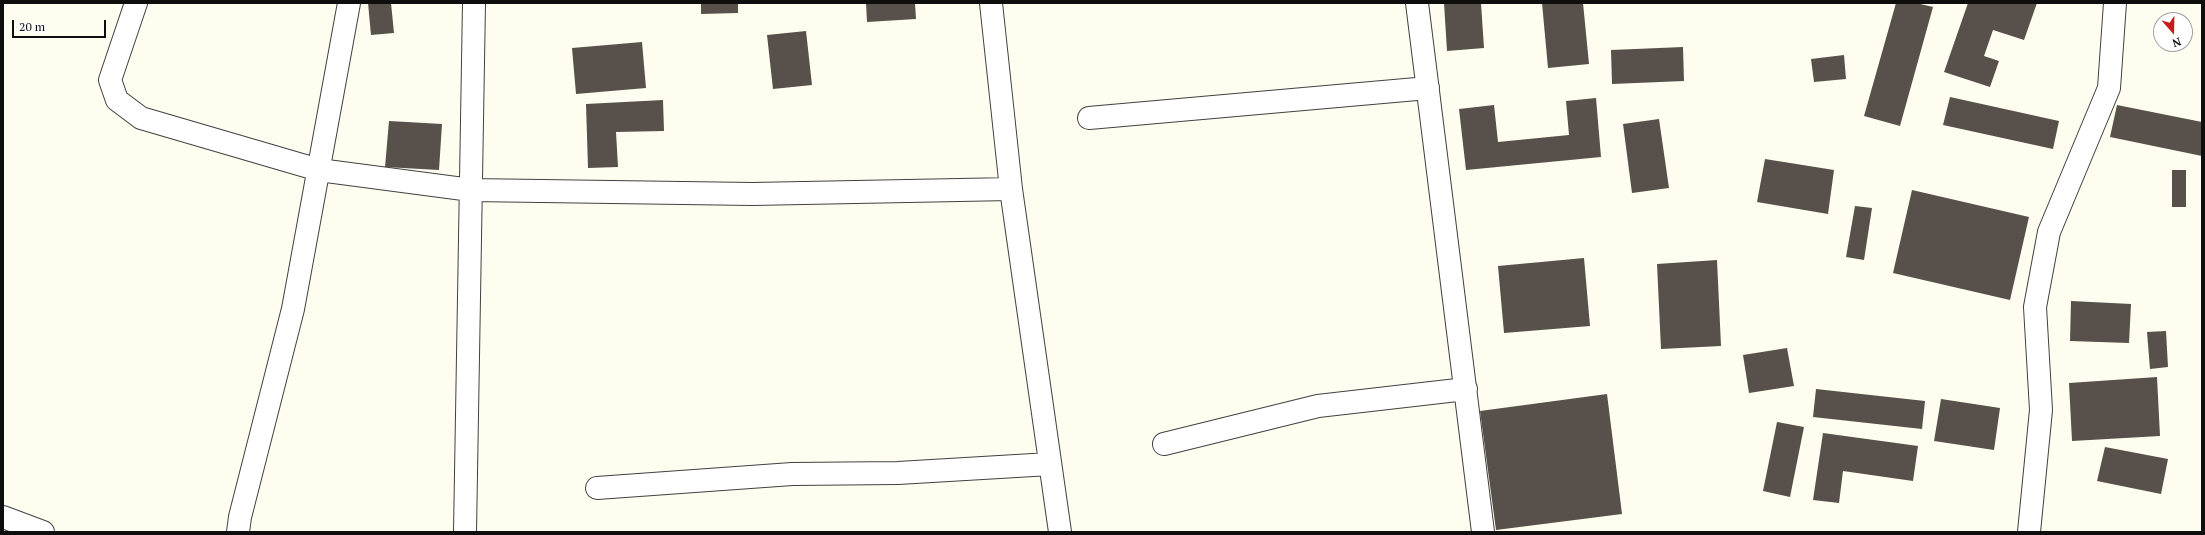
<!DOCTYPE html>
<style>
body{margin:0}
#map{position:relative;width:2205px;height:535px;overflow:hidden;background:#fffdf0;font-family:"PT Serif",serif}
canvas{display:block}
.frame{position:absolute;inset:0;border:4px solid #0e0e0e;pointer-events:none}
.north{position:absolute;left:2153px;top:12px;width:40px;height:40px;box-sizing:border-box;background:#fff;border:1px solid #9f9f9f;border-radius:50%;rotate:160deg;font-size:11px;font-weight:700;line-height:16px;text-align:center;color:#0e0e0e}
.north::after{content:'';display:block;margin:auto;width:14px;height:18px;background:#cb1a1a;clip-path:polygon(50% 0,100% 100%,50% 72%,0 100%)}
.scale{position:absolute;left:12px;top:20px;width:94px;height:18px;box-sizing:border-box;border:2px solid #0e0e0e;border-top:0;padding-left:5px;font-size:12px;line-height:14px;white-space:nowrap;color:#0e0e0e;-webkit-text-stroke:3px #fff;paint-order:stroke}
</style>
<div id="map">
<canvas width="2205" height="535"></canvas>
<div class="frame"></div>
<div class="north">N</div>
<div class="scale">20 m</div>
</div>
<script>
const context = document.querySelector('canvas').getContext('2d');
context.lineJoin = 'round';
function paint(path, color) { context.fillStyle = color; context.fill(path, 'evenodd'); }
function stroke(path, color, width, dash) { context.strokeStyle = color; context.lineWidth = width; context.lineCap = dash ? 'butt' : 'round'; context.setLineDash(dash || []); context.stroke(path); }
const building = new Path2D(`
 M 368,3 L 391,3 L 394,33 L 371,35 Z
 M 701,3 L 738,3 L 738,13 L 701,14 Z
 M 866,3 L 915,3 L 916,19 L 867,22 Z
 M 1444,3 L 1481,3 L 1484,48 L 1447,51 Z
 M 1542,3 L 1583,3 L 1589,64 L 1548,68 Z
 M 1896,3 L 1916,3 L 1933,7 L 1900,126 L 1864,116 Z
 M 1968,3 L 2037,3 L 2024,40 L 1993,30 L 1984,56 L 1999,61 L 1990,87 L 1944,72 Z
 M 806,31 L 812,85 L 773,89 L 767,35 Z
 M 642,42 L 646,88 L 576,94 L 572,48 Z
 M 1683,47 L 1684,81 L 1612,84 L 1611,50 Z
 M 1844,55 L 1846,79 L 1814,82 L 1811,59 Z
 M 1950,97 L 2059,121 L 2053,149 L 1943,125 Z
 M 1596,98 L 1601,157 L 1466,170 L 1459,109 L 1494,105 L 1498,142 L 1569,135 L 1566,101 Z
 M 663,100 L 664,131 L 616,132 L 618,167 L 588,168 L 586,104 Z
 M 2117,105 L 2202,122 L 2202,156 L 2110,137 Z
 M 1659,119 L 1669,188 L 1632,193 L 1623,124 Z
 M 389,121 L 442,124 L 439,170 L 385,167 Z
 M 1765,159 L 1834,170 L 1828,214 L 1757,202 Z
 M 2172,170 L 2186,170 L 2186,207 L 2172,207 Z
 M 1912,190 L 2029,217 L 2010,300 L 1893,273 Z
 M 1855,206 L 1872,208 L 1864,260 L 1846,257 Z
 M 1584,258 L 1590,326 L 1504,333 L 1498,266 Z
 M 1717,260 L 1721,346 L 1661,349 L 1657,264 Z
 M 2071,301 L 2131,304 L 2129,343 L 2070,341 Z
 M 2166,331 L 2168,367 L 2150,369 L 2147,332 Z
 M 1787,348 L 1794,386 L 1749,393 L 1743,355 Z
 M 2157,377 L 2160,436 L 2072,441 L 2069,383 Z
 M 1816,389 L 1925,401 L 1922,429 L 1813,417 Z
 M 1607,394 L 1622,514 L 1496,530 L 1480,411 Z
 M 1941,399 L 2000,408 L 1994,450 L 1934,441 Z
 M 1777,422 L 1804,427 L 1790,497 L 1763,491 Z
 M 1823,433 L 1918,446 L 1913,481 L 1843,471 L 1839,503 L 1813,500 Z
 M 2105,447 L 2168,459 L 2161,494 L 2097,481 Z`);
const minor = new Path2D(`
 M 136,3 L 110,80 L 117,100 L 141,118 L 319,170 L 471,190 L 752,194 L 1011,189
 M 991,3 L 1011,189 L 1060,532
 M 1417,3 L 1483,532
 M 1089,118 L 1428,88
 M 1164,444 L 1318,406 L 1466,389
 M 597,488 L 792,474 L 898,473 L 1050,464
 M 3,517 L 43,532
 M 238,532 L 240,517 L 293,309 L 349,3
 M 465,532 L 474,3
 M 2029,532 L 2041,410 L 2035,307 L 2049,232 L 2109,88 L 2115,3`);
paint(building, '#58504a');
stroke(minor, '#414141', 24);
stroke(minor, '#fff', 22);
</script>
